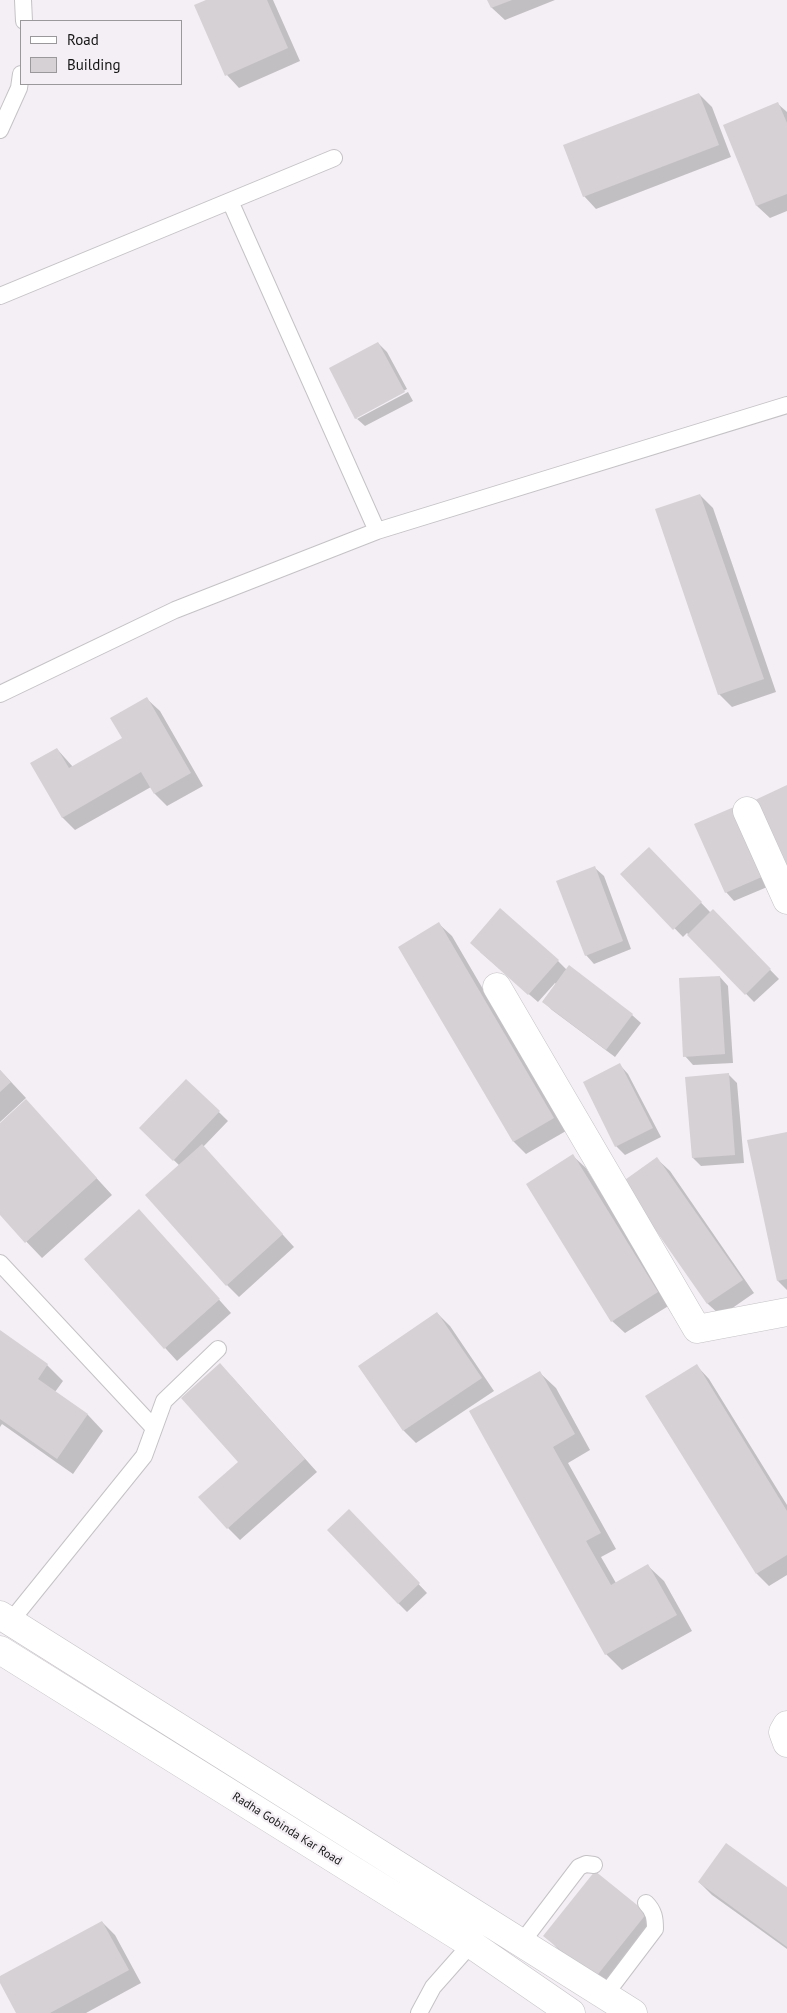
<!DOCTYPE html>
<style>
body{margin:0}
#map{position:relative;width:787px;height:2013px;overflow:hidden;background:#f3eff4;font-family:"PT Sans",sans-serif}
canvas{display:block}
.legend{position:absolute;left:20px;top:20px;width:162px;height:65px;box-sizing:border-box;background:#f3eff4;border:1px solid #9b989b;margin:0;padding:6px 9px;list-style:none;font-size:15px;color:#161516}
.legend li{display:flex;align-items:center;gap:10px;height:25px}
.legend b{width:25px;border:1px solid #9b989b}
</style>
<div id="map">
<canvas width="787" height="2013"></canvas>
<ul class="legend">
<li><b style="height:6px;background:#fff"></b>Road</li>
<li><b style="height:14px;background:#d5d1d5"></b>Building</li>
</ul>
</div>
<script>
const context = document.querySelector('canvas').getContext('2d');
context.lineJoin = 'round';
function paint(path, color) { context.fillStyle = color; context.fill(path, 'evenodd'); }
function stroke(path, color, width, dash) { context.strokeStyle = color; context.lineWidth = width; context.lineCap = dash ? 'butt' : 'round'; context.setLineDash(dash || []); context.stroke(path); }
function drawText(font, color, halo, rows, align = 'center') {
  context.font = font + ' "PT Sans",sans-serif'; context.lineWidth = 4.5; context.setLineDash([]); context.textBaseline = 'middle'; context.strokeStyle = halo; context.fillStyle = color; for (const [text, x, y, turn = 0] of rows) {
    context.save(); context.translate(x, y); context.rotate((+turn || 0) * Math.PI / 180); context.textAlign = isNaN(turn) ? turn : align; if (halo) context.strokeText(text, 0, 0); context.fillText(text, 0, 0); context.restore();
  }
}
const shadow = new Path2D(`
 M 210,0 L 273,0 L 300,61 L 239,88 L 227,75 L 196,6 Z
 M 489,0 L 555,0 L 505,20 L 492,8 Z
 M 699,94 L 712,107 L 731,157 L 596,209 L 584,196 Z
 M 778,104 L 787,112 L 787,211 L 770,218 L 757,206 Z
 M 378,343 L 387,352 L 407,389 L 357,416 L 357,419 L 408,392 L 413,401 L 365,426 L 356,418 Z
 M 700,495 L 713,508 L 776,692 L 732,707 L 719,694 Z
 M 147,699 L 160,711 L 203,786 L 167,806 L 155,794 L 151,787 L 75,830 L 62,817 L 57,749 L 73,767 L 124,738 Z
 M 742,817 L 772,885 L 734,901 L 726,892 Z
 M 649,849 L 711,913 L 713,911 L 779,979 L 754,1002 L 687,933 L 683,937 L 622,874 Z
 M 595,868 L 604,876 L 631,949 L 594,964 L 586,955 Z
 M 439,924 L 452,936 L 566,1131 L 526,1154 L 514,1142 Z
 M 480,952 L 558,961 L 567,970 L 632,1015 L 641,1023 L 615,1057 L 552,1010 L 543,1001 L 556,984 L 555,983 L 538,1002 Z
 M 720,977 L 728,986 L 733,1063 L 693,1065 L 685,1056 Z
 M 620,1065 L 628,1074 L 661,1137 L 625,1155 L 616,1146 Z
 M 0,1070 L 26,1098 L 0,1122 Z
 M 729,1075 L 737,1083 L 744,1163 L 701,1166 L 693,1158 Z
 M 186,1080 L 228,1121 L 203,1147 L 294,1247 L 239,1297 L 227,1285 L 180,1166 L 140,1128 Z
 M 26,1101 L 112,1195 L 42,1258 L 0,1214 L 0,1125 Z
 M 787,1133 L 787,1290 L 778,1281 Z
 M 573,1156 L 586,1168 L 670,1305 L 625,1333 L 612,1321 Z
 M 657,1159 L 670,1171 L 754,1293 L 721,1316 L 708,1304 L 624,1182 Z
 M 151,1224 L 231,1313 L 177,1361 L 85,1260 Z
 M 437,1313 L 450,1326 L 494,1391 L 416,1443 L 404,1431 L 360,1366 Z
 M 0,1332 L 47,1365 L 63,1381 L 55,1392 L 88,1415 L 103,1431 L 73,1474 L 2,1424 L 0,1427 Z
 M 697,1366 L 709,1379 L 787,1505 L 787,1575 L 769,1586 L 757,1574 Z
 M 540,1373 L 556,1388 L 590,1450 L 568,1463 L 616,1549 L 601,1557 L 616,1583 L 648,1566 L 664,1581 L 692,1631 L 622,1670 L 606,1654 L 470,1411 Z
 M 232,1377 L 317,1472 L 240,1540 L 228,1528 L 239,1462 Z
 M 357,1519 L 427,1593 L 407,1612 L 398,1603 Z
 M 595,1873 L 659,1927 L 609,1989 L 557,1948 L 545,1935 Z
 M 699,1882 L 787,1889 L 787,1949 L 712,1895 Z
 M 102,1922 L 115,1935 L 141,1983 L 86,2013 L 17,2013 L 0,1978 Z`);
const building = new Path2D(`
 M 206,0 L 267,0 L 288,48 L 225,76 L 194,5 Z
 M 487,0 L 512,0 L 491,8 Z
 M 699,93 L 719,145 L 583,197 L 563,145 Z
 M 778,102 L 787,123 L 787,194 L 756,206 L 723,125 Z
 M 378,342 L 405,392 L 355,419 L 329,368 Z
 M 700,494 L 764,679 L 718,695 L 655,509 Z
 M 147,697 L 191,773 L 154,794 L 141,772 L 62,818 L 30,763 L 57,748 L 69,768 L 122,738 L 110,718 Z
 M 787,785 L 787,872 L 755,800 Z
 M 734,807 L 764,876 L 725,893 L 694,824 Z
 M 649,847 L 702,902 L 673,930 L 620,874 Z
 M 595,866 L 623,941 L 585,956 L 556,881 Z
 M 500,908 L 559,960 L 528,995 L 470,943 Z
 M 713,909 L 771,969 L 745,995 L 687,935 Z
 M 439,922 L 554,1118 L 513,1142 L 398,947 Z
 M 569,965 L 633,1014 L 606,1050 L 542,1002 Z
 M 720,976 L 725,1054 L 683,1057 L 679,978 Z
 M 620,1063 L 653,1128 L 615,1147 L 583,1082 Z
 M 0,1070 L 11,1082 L 0,1092 Z
 M 729,1073 L 735,1155 L 692,1158 L 685,1077 Z
 M 186,1079 L 220,1111 L 173,1161 L 139,1128 Z
 M 26,1099 L 97,1178 L 25,1243 L 0,1215 L 0,1123 Z
 M 787,1132 L 787,1279 L 777,1281 L 747,1140 Z
 M 202,1144 L 283,1234 L 226,1286 L 145,1195 Z
 M 573,1154 L 658,1292 L 611,1322 L 526,1184 Z
 M 657,1157 L 743,1280 L 707,1304 L 622,1182 Z
 M 139,1209 L 220,1299 L 164,1349 L 84,1259 Z
 M 437,1312 L 482,1378 L 403,1431 L 358,1366 Z
 M 0,1330 L 48,1364 L 38,1379 L 88,1414 L 57,1459 L 0,1419 Z
 M 220,1363 L 305,1459 L 227,1529 L 198,1497 L 238,1462 L 181,1398 Z
 M 697,1364 L 787,1511 L 787,1555 L 756,1574 L 645,1396 Z
 M 540,1371 L 575,1434 L 553,1447 L 601,1533 L 586,1541 L 611,1585 L 648,1564 L 677,1615 L 605,1655 L 469,1411 Z
 M 349,1509 L 420,1583 L 398,1604 L 327,1530 Z
 M 726,1843 L 787,1887 L 787,1947 L 698,1882 Z
 M 595,1871 L 647,1913 L 595,1978 L 543,1936 Z
 M 102,1921 L 129,1970 L 50,2013 L 16,2013 L 0,1983 L 0,1976 Z`);
const lane = new Path2D(`
 M 23,0 L 24,21
 M 0,130 L 19,88 L 21,74
 M 230,201 L 377,531
 M 0,296 L 334,158
 M 0,694 L 175,610 L 377,531 L 787,405
 M 0,1263 L 154,1428
 M 10,1622 L 144,1456 L 164,1401 L 218,1349
 M 522,1942 L 579,1867 L 586,1864 L 594,1865
 M 605,1995 L 655,1929 C 655,1918 654,1911 646,1903
 M 419,2013 L 433,1987 L 471,1944`);
const street = new Path2D(`
 M 747,811 L 787,900
 M 497,987 L 697,1329 L 787,1312
 M 787,1725 L 783,1732 L 787,1743`);
const primary = new Path2D(`
 M 0,1615 L 633,2013
 M 0,1650 L 471,1944 L 571,2013`);
const streetNames = [
 ["Radha Gobinda Kar Road",287,1829,32]
];
paint(shadow, '#0003');
paint(building, '#d5d1d5');
stroke(lane, '#c5c2c6', 18);
stroke(street, '#c5c2c6', 29);
stroke(primary, '#c5c2c6', 29);
stroke(lane, '#fff', 16);
stroke(street, '#fff', 28);
stroke(primary, '#fff', 28);
drawText('12px', '#161516', '#f3eff4', streetNames);
</script>
